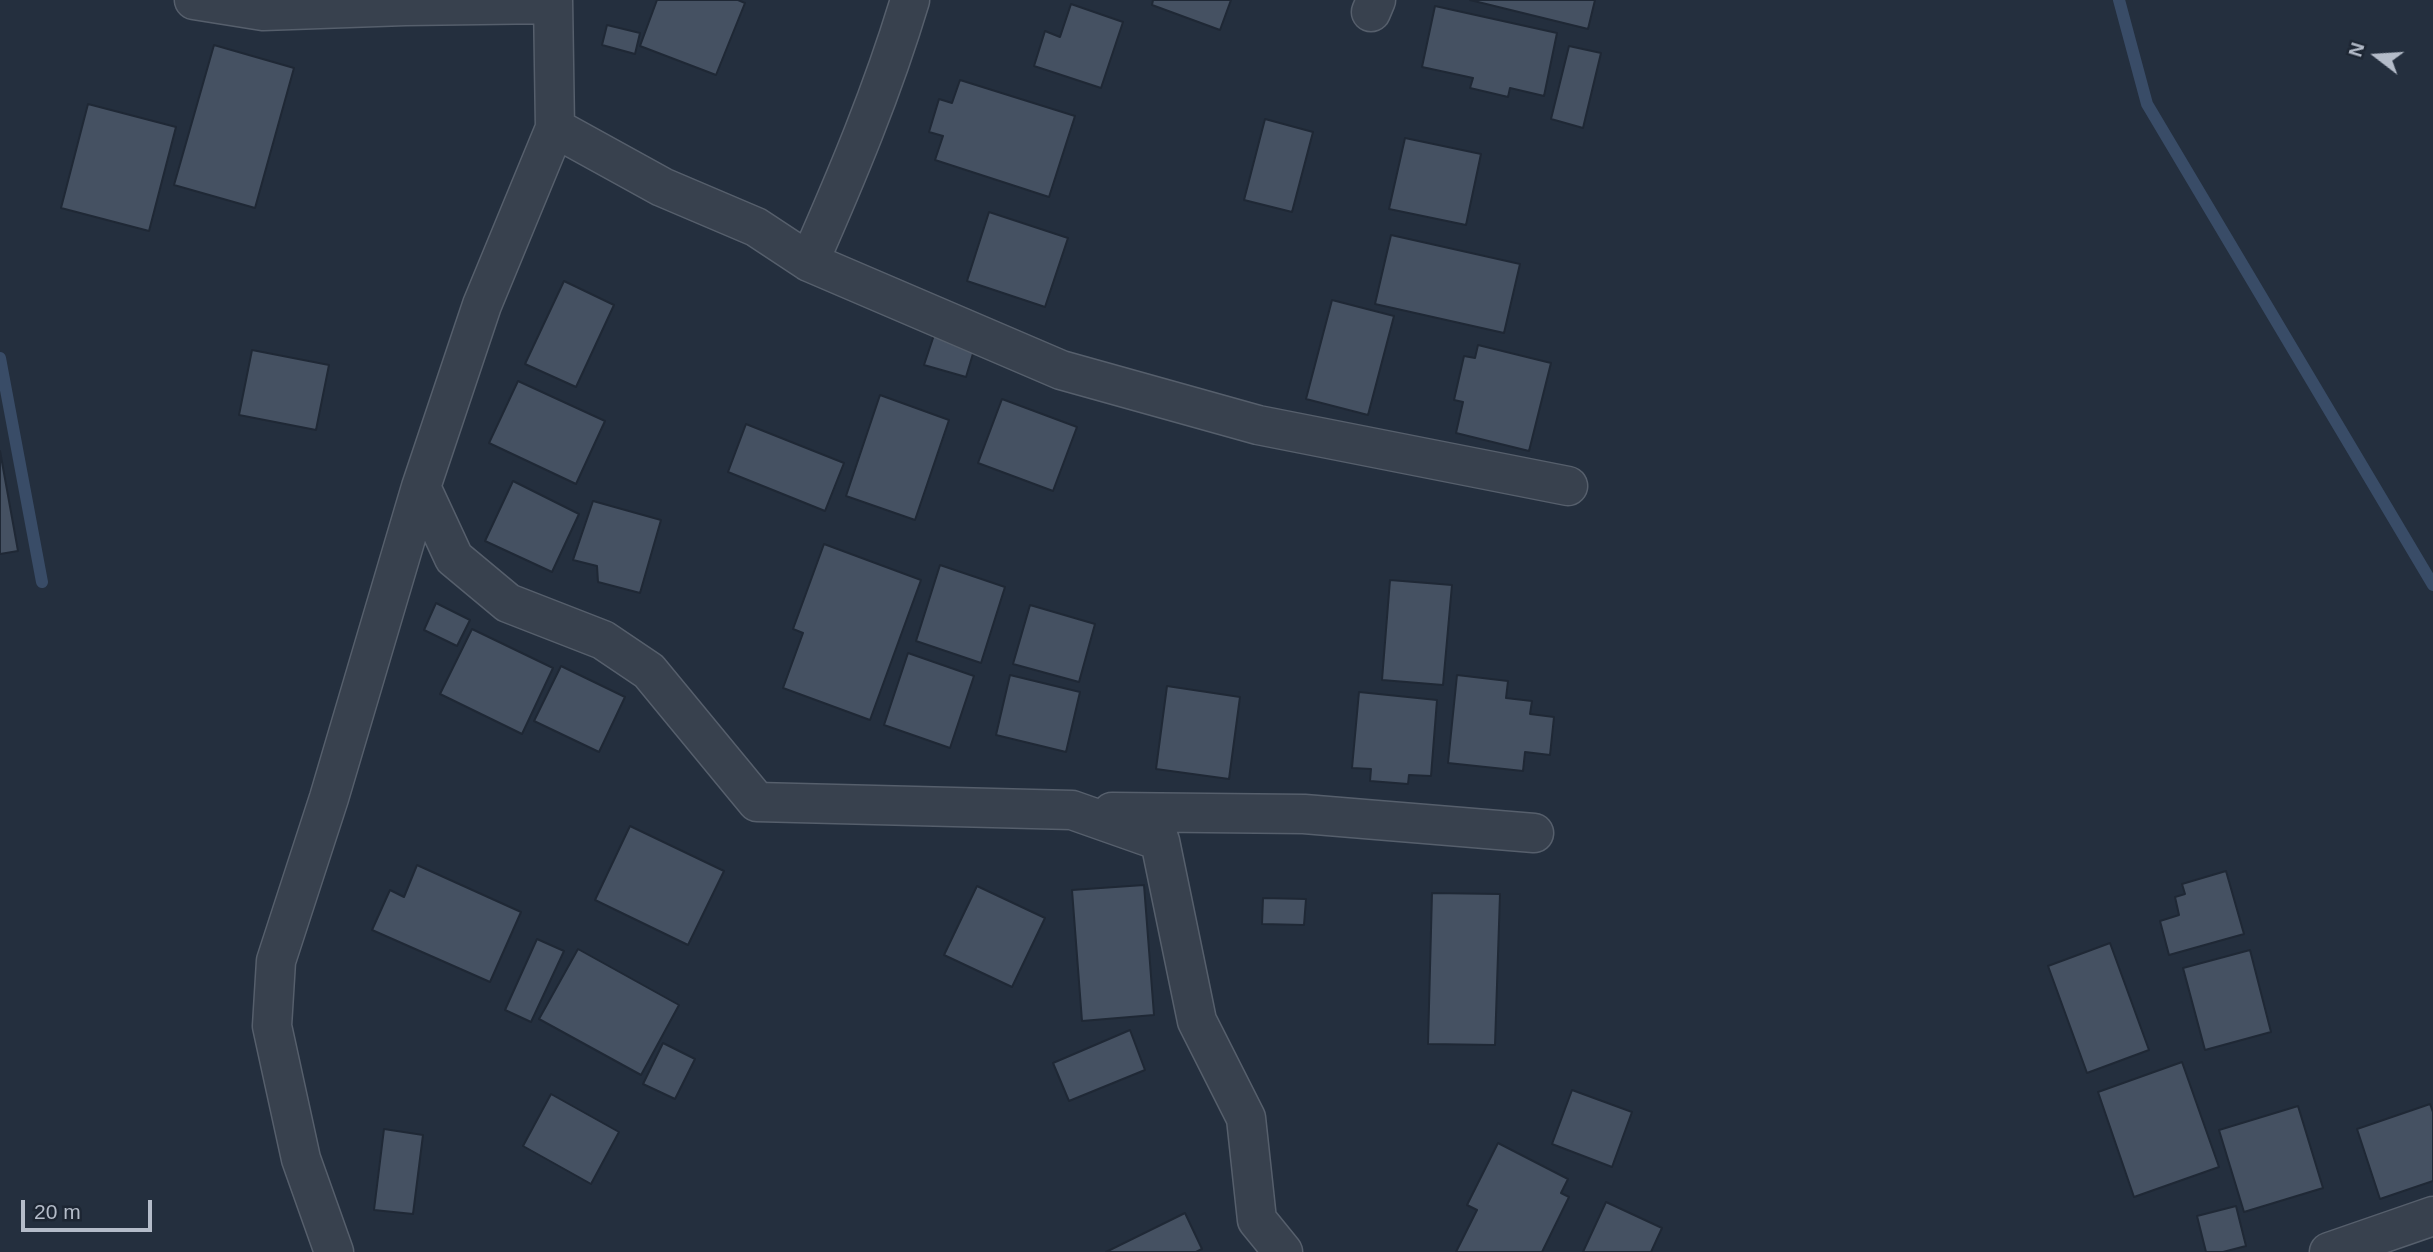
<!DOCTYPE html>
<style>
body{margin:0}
#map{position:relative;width:2433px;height:1252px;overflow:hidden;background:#242f3e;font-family:Arial,sans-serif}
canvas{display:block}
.north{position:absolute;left:2342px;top:21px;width:70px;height:70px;-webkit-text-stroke:5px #1d2633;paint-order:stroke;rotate:287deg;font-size:19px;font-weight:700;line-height:28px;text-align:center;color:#b4bcc9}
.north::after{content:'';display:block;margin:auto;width:24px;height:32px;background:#b4bcc9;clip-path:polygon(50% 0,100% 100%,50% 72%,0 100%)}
.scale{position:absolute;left:21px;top:1200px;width:131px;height:32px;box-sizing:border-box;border:4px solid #b4bcc9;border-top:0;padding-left:9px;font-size:21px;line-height:24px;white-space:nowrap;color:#b4bcc9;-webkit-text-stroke:5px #1d2633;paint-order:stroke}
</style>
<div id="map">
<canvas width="2433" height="1252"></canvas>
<div class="north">N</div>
<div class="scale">20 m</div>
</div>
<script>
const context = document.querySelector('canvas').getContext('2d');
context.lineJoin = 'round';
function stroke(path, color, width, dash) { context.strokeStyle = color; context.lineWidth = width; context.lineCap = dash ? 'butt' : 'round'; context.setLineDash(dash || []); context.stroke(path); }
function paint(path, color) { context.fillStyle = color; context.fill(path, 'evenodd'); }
const stream = new Path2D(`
 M 2119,0 L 2147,104 L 2433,585
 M 0,358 L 42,582`);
const building = new Path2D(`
 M 657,0 L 738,0 L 745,3 L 716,75 L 640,46 Z
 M 1153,0 L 1231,0 L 1220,30 L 1152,5 Z
 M 1470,0 L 1595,0 L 1588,29 Z
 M 1071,4 L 1123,22 L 1101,88 L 1034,66 L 1045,31 L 1060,37 Z
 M 1435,6 L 1557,33 L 1544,96 L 1510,88 L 1508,97 L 1470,88 L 1473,78 L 1422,67 Z
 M 607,25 L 640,33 L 635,54 L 602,45 Z
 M 214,45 L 294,68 L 255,208 L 174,185 Z
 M 1569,46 L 1601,53 L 1583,128 L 1551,119 Z
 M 960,80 L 1075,116 L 1049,197 L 935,160 L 943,136 L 929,132 L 939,99 L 952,103 Z
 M 88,104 L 176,127 L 149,231 L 61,208 Z
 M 1265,119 L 1313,132 L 1292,212 L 1244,200 Z
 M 1405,138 L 1481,154 L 1466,225 L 1389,209 Z
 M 989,212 L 1068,238 L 1045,307 L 967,281 Z
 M 1391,235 L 1520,264 L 1504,333 L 1375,304 Z
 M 564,281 L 614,305 L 576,387 L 525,364 Z
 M 1332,300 L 1394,316 L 1368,415 L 1306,399 Z
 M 934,335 L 975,347 L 966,377 L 924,365 Z
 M 1478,345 L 1551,363 L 1529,451 L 1456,433 L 1463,402 L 1454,400 L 1464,356 L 1475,358 Z
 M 252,350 L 329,365 L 316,430 L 239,415 Z
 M 518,381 L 605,421 L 576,484 L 489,443 Z
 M 880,395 L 949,420 L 915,520 L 846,496 Z
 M 1002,399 L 1077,427 L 1053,491 L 978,463 Z
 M 746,424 L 844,463 L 825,511 L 728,472 Z
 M 0,451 L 18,551 L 0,554 Z
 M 513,481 L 579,514 L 552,572 L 485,541 Z
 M 593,501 L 661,520 L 640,593 L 598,582 L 597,566 L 573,560 Z
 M 824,544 L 921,580 L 870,720 L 783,688 L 803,633 L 793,629 Z
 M 940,565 L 1005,587 L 981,663 L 916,641 Z
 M 1390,580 L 1452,585 L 1443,685 L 1382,680 Z
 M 436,603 L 470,620 L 457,646 L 424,630 Z
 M 1030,605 L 1095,624 L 1079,682 L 1013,664 Z
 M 472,629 L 553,668 L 522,734 L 440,694 Z
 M 908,653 L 974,676 L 950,748 L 884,725 Z
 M 561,666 L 625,697 L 599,752 L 534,721 Z
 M 1010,675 L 1080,692 L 1066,752 L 996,735 Z
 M 1457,675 L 1508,681 L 1506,698 L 1532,701 L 1530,714 L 1554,717 L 1550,755 L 1525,752 L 1523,771 L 1448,763 Z
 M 1167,686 L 1240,697 L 1229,779 L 1156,769 Z
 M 1359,692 L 1437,700 L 1431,776 L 1409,775 L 1408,784 L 1370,781 L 1371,769 L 1352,768 Z
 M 630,826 L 724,871 L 688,945 L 595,900 Z
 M 417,865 L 521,912 L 490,982 L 372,930 L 390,890 L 404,897 Z
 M 2226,871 L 2244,934 L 2169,955 L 2160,921 L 2179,915 L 2175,897 L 2185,894 L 2182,884 Z
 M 1144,885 L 1154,1015 L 1082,1021 L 1072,890 Z
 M 977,886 L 1045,918 L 1012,987 L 944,955 Z
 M 1432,893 L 1500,894 L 1495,1045 L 1428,1044 Z
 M 1263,898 L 1306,899 L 1304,925 L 1262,924 Z
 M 537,939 L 564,951 L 531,1022 L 505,1010 Z
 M 2110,943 L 2149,1050 L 2087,1073 L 2048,966 Z
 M 578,949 L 679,1005 L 641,1075 L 539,1019 Z
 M 2250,950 L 2271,1032 L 2205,1050 L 2183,968 Z
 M 1130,1030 L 1145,1070 L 1069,1101 L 1053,1063 Z
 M 663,1043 L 695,1059 L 675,1099 L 643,1084 Z
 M 2182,1062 L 2219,1167 L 2134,1197 L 2098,1092 Z
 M 1572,1090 L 1632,1112 L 1612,1167 L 1552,1144 Z
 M 551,1094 L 619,1132 L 591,1184 L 523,1146 Z
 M 2430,1104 L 2433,1112 L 2433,1181 L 2380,1199 L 2357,1129 Z
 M 2298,1106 L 2323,1188 L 2244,1212 L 2219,1130 Z
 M 384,1129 L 423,1135 L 413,1214 L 374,1210 Z
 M 1498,1143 L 1568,1179 L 1561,1193 L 1569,1197 L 1542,1252 L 1456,1252 L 1477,1210 L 1467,1205 Z
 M 1606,1202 L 1662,1228 L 1651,1252 L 1583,1252 Z
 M 2236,1206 L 2246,1246 L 2223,1252 L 2206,1252 L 2197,1216 Z
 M 1185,1213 L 1202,1249 L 1196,1252 L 1106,1252 Z`);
const street = new Path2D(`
 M 194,0 L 263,11 L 405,6 L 553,4
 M 910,0 C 883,90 847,176 809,262 L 1061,370 L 1258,425 L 1568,486
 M 1371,12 L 1376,0
 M 555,128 L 662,187 L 756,227 L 809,262
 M 421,487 L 454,558 L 508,603 L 603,640 L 649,671 L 757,802 L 1072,810 L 1160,841 L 1197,1021 L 1246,1118 L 1257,1220 L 1283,1252
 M 1112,812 L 1304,814 L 1534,833
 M 334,1252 L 301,1159 L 272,1026 L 276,961 L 329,798 L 421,487 L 482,305 L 555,128 L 553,0
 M 2329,1252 L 2433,1216`);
stroke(stream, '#394c67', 12);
paint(building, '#455162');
stroke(building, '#1f2835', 2);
stroke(street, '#565f6c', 41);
stroke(street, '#38414e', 38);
</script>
